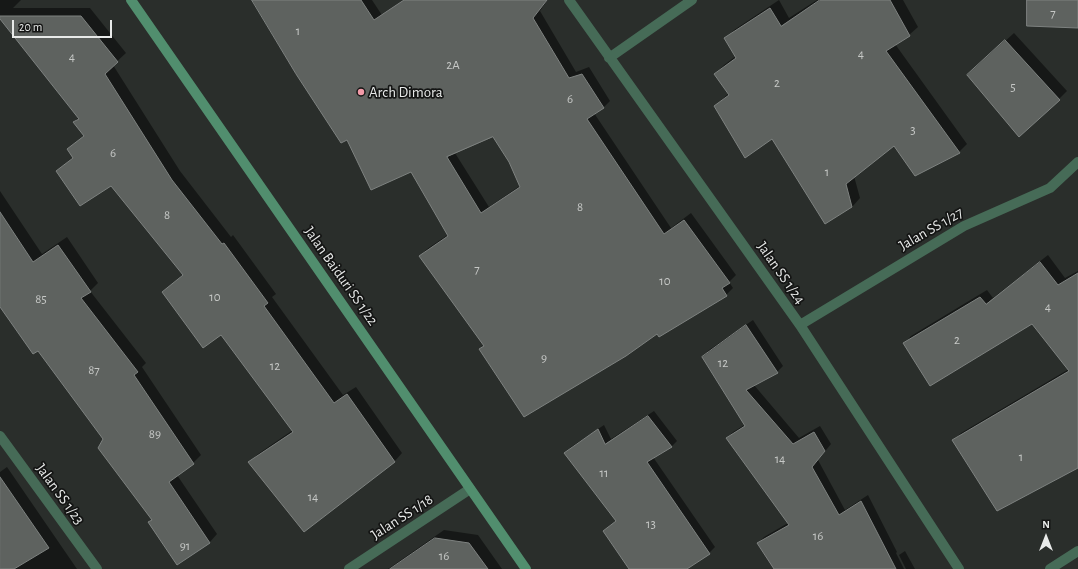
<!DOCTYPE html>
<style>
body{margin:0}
#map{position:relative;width:1078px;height:569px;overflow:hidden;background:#2a2e2b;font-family:"Alegreya Sans",sans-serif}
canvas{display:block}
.north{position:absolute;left:1026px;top:517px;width:40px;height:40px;-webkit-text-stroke:3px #141514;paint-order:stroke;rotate:0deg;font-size:11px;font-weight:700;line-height:16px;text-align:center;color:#e8eae9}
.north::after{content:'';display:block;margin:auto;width:14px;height:18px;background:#e8eae9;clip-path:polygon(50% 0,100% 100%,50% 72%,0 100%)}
.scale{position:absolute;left:12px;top:20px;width:100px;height:18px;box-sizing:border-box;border:2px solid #e8eae9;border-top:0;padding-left:5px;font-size:12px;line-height:14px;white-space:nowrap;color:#e8eae9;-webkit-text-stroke:3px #141514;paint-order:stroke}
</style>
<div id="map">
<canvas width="1078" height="569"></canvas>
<div class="north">N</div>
<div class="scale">20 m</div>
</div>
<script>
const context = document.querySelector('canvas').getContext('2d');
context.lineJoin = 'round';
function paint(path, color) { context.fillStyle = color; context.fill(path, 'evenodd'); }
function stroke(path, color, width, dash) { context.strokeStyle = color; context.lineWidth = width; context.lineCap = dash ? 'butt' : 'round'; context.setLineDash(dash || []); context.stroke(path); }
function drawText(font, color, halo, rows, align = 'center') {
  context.font = font + ' "Alegreya Sans",sans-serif'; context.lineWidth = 3.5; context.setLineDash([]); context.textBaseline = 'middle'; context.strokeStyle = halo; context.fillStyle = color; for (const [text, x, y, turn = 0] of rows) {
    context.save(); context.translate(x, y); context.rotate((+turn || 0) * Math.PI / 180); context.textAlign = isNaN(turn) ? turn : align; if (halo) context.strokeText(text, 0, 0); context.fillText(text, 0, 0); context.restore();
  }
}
const shadow = new Path2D(`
 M 0,0 L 21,0 L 13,8 L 90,8 L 126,53 L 113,65 L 180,171 L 231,237 L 233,235 L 276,294 L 272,297 L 343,395 L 356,387 L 402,453 L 394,462 L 250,462 L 258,454 L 293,430 L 221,334 L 163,292 L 183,274 L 111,185 L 57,171 L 73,157 L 69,149 L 85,135 L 74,122 L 79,117 L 0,17 Z
 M 253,0 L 372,0 L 430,88 L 410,0 L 545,0 L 546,2 L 540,11 L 576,72 L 589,67 L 610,101 L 603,108 L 594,113 L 671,228 L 691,213 L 736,275 L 729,282 L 733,288 L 726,295 L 658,333 L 481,349 L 485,345 L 420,256 L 427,249 L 449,234 L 411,171 ZM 493,136 L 510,161 L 521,185 L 489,207 L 455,153 Z
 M 779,0 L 789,18 L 817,0 L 903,0 L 918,27 L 909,35 L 895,44 L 967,144 L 959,152 L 895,144 L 854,176 L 860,198 L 852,207 L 772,138 L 715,106 L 729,93 L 715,74 L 724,65 L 736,56 L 726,39 L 734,30 Z
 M 1014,33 L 1067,91 L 1059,99 L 977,67 Z
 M 0,191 L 42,254 L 67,237 L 98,283 L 90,291 L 146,363 L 142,367 L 201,455 L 193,463 L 177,475 L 217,534 L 209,543 L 153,519 L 104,439 L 38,350 L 0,305 Z
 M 1048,255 L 1065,278 L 1078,271 L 1078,466 L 954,440 L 961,433 L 1069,369 L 1032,323 L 904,344 L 911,336 L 987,290 L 993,298 Z
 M 753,320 L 783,366 L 777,372 L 754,385 L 799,438 L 820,426 L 831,444 L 818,460 L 845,510 L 868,495 L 897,552 L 896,553 L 904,569 L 775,569 L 758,543 L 764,537 L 788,523 L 727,438 L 733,432 L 746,424 L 703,357 L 709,350 Z
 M 654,411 L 677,441 L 671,447 L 653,457 L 715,547 L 709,553 L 685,569 L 630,569 L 604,531 L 610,525 L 617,520 L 566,453 L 571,447 L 604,425 L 611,439 Z
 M 7,467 L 77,569 L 0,569 L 0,472 Z
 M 444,530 L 478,535 L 502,569 L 388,569 Z
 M 905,551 L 915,569 L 906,569 L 899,555 Z`);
const building = new Path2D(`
 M 252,0 L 361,0 L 374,20 L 404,0 L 547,0 L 533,18 L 569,78 L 582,74 L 604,108 L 587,119 L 664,234 L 684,220 L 730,283 L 722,288 L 727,296 L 659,337 L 657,334 L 626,356 L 524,417 L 479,349 L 484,346 L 419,256 L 448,236 L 411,172 L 371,190 L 347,140 L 341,143 L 296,74 ZM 493,137 L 509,162 L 520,187 L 481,213 L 447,157 Z
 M 820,0 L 890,0 L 910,36 L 886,51 L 960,153 L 915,176 L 894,146 L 846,184 L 852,207 L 825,224 L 772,139 L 745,158 L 714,106 L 729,95 L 714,74 L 736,58 L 724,38 L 770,8 L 781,26 Z
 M 1027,0 L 1078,0 L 1078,28 L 1027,26 Z
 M 0,16 L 81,16 L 118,62 L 105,74 L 172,180 L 222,244 L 224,243 L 268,303 L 264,306 L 334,403 L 347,394 L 395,462 L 304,532 L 248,462 L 293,432 L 221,335 L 203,348 L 162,292 L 183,275 L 111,186 L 80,206 L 56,171 L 73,158 L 67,149 L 84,136 L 73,122 L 79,119 L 0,19 Z
 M 1005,40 L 1060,100 L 1019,137 L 967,75 Z
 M 0,212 L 33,262 L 58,245 L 91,292 L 81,298 L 138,372 L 134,375 L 194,464 L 169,482 L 210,543 L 177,565 L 148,522 L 152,520 L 98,448 L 103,439 L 38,351 L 33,354 L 0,307 Z
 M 1040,262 L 1058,285 L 1078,273 L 1078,468 L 997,511 L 952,440 L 1069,371 L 1032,324 L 930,386 L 903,343 L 980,297 L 986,304 Z
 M 746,325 L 778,373 L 746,390 L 793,444 L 814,432 L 825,451 L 812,467 L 839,515 L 861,501 L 896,569 L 774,569 L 757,543 L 789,525 L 726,438 L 745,426 L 702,357 Z
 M 648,416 L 672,447 L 647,462 L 710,554 L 687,569 L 629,569 L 603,531 L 616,521 L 564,453 L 598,429 L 605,444 Z
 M 0,477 L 49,548 L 14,569 L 0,569 Z
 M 435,538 L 469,543 L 488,569 L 390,569 Z`);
const street = new Path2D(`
 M 569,0 L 800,325 L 959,569
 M 609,58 L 692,0
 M 800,325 L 964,226 L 1050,188 L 1078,162
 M 0,436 L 97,569
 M 349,569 L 470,489
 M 1050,569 L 1078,551`);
const secondary = new Path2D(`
 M 131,0 L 526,569`);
const markers = [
 [361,92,4,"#f39aa8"]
];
const numberNames = [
 ["7",1053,13],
 ["1",298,31],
 ["4",861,54],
 ["4",72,57],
 ["2A",453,65],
 ["2",777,83],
 ["5",1013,87],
 ["6",570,99],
 ["3",913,130],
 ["6",113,153],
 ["1",827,172],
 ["8",580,207],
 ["8",167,215],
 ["7",477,269],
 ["10",665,281],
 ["10",215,297],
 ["85",41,299],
 ["4",1048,307],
 ["2",957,340],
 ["9",544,358],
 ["12",723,363],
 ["12",275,366],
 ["87",94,370],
 ["89",155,434],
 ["1",1021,457],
 ["14",780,459],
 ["11",604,473],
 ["14",313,497],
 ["13",651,524],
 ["16",818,536],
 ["91",185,546],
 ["16",444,556]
];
const poiNames = [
 ["Arch Dimora",369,92]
];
const streetNames = [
 ["Jalan SS 1/27",931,229,-30],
 ["Jalan SS 1/24",781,273,55],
 ["Jalan Baiduri SS 1/22",341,276,55],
 ["Jalan SS 1/23",60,494,54],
 ["Jalan SS 1/18",402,517,-33]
];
paint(shadow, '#0007');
paint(building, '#5e625f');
stroke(building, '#7e8280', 1);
stroke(street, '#466b57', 10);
stroke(secondary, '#518e6e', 10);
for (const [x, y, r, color] of markers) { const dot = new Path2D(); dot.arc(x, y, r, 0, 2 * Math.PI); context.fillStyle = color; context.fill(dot); stroke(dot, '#141514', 1.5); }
drawText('13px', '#c6c8c6', null, numberNames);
drawText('15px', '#e8eae9', '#141514', poiNames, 'left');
drawText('15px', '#e8eae9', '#141514', streetNames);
</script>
